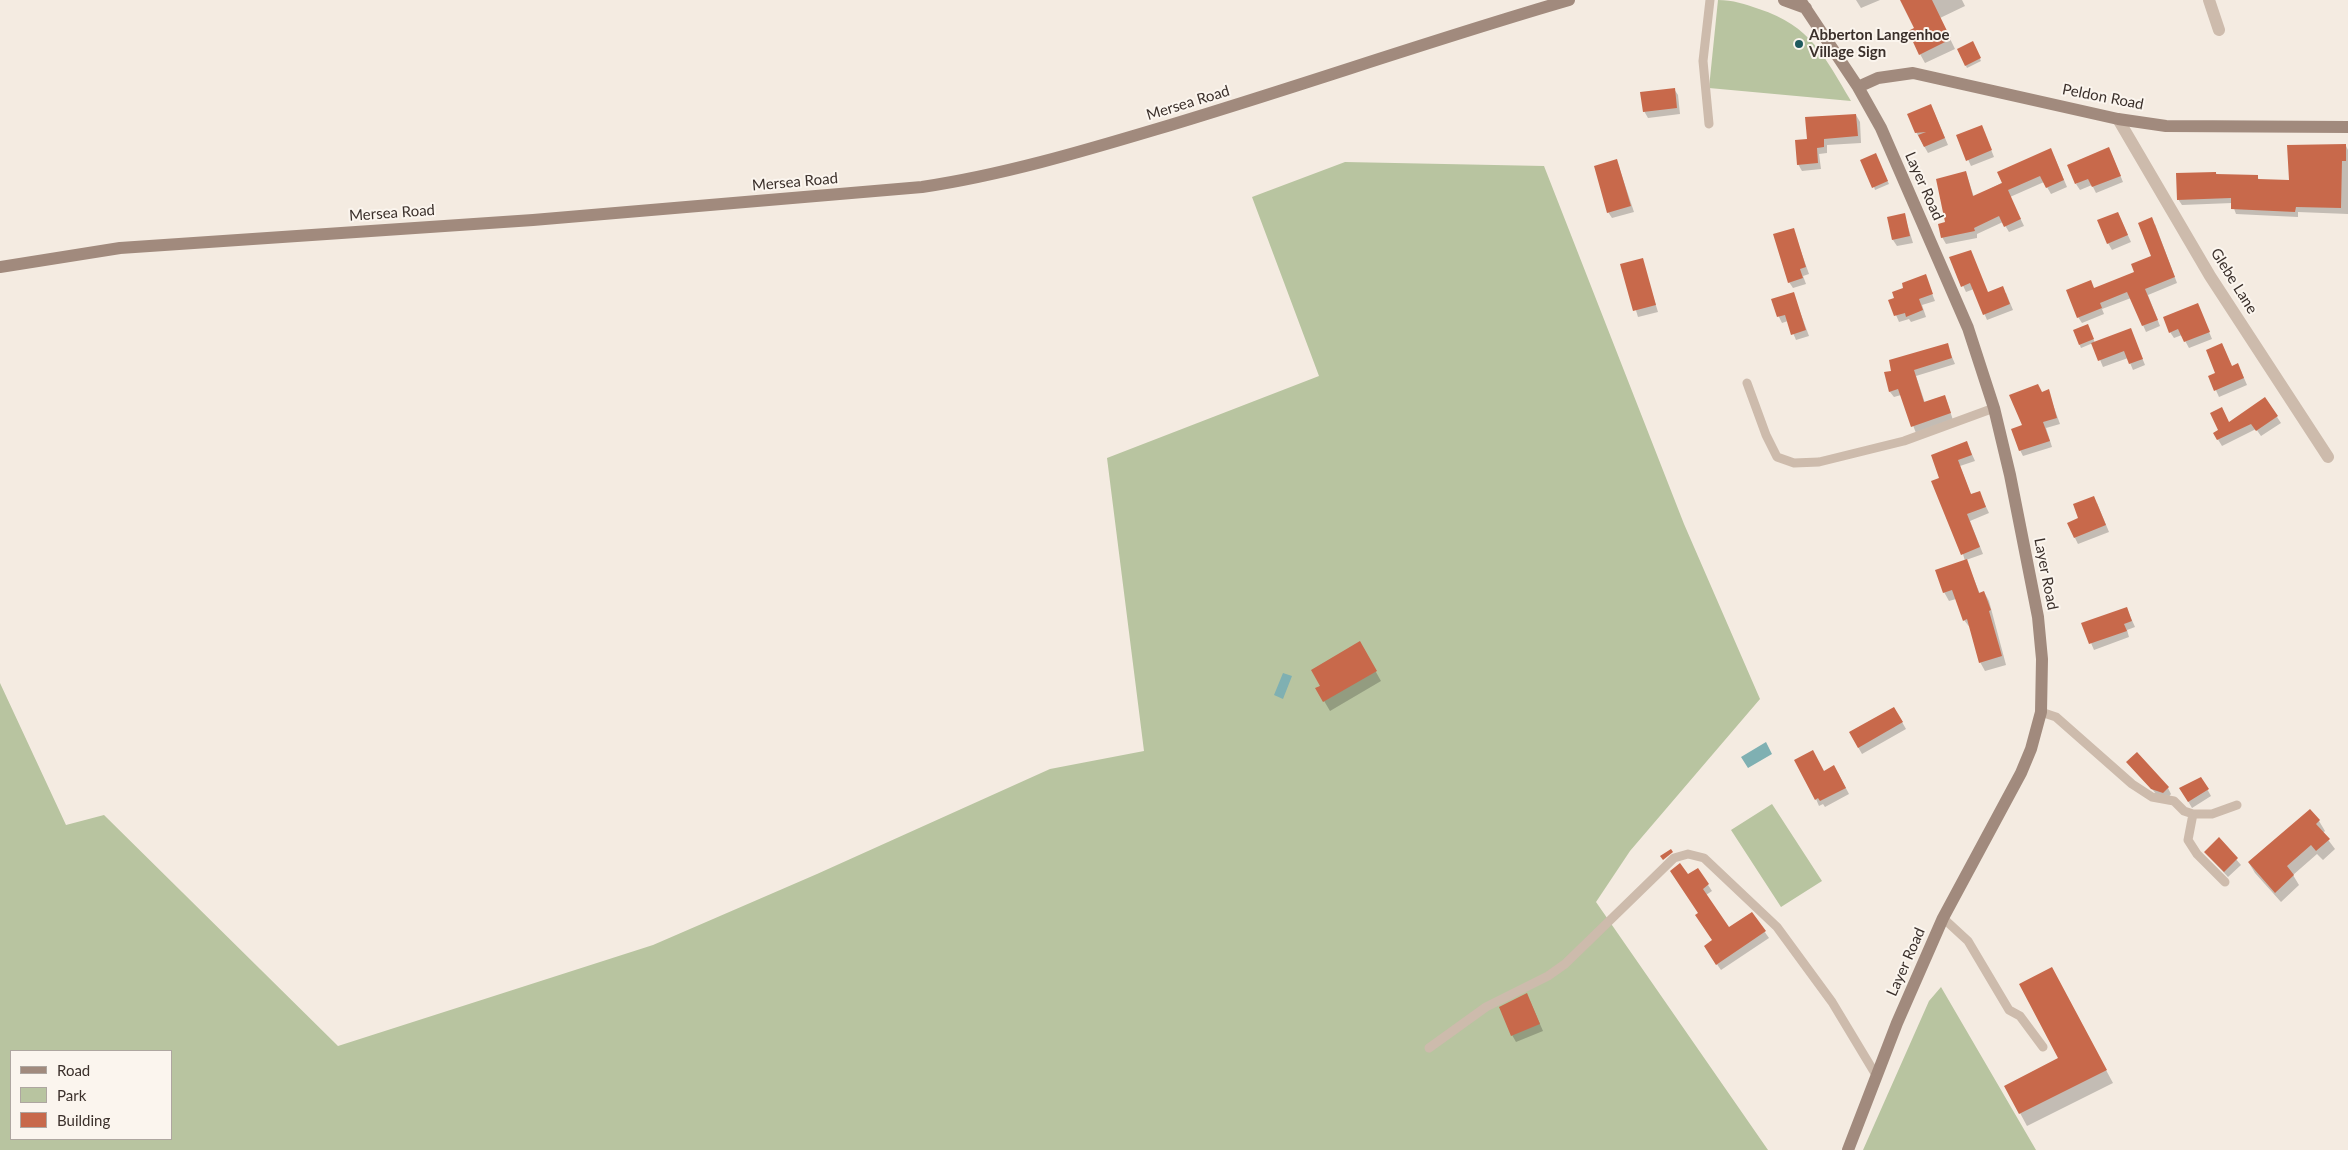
<!DOCTYPE html>
<style>
body{margin:0}
#map{position:relative;width:2348px;height:1150px;overflow:hidden;background:#f4ebe1;font-family:Lato,sans-serif}
canvas{display:block}
.legend{position:absolute;left:10px;top:1050px;width:162px;height:90px;box-sizing:border-box;background:#fbf5ee;border:1px solid #aea6a0;margin:0;padding:6px 9px;list-style:none;font-size:15px;color:#3b302b}
.legend li{display:flex;align-items:center;gap:10px;height:25px}
.legend b{width:25px;border:1px solid #aea6a0}
</style>
<div id="map">
<canvas width="2348" height="1150"></canvas>
<ul class="legend">
<li><b style="height:6px;background:#a18a7d"></b>Road</li>
<li><b style="height:14px;background:#b8c4a0"></b>Park</li>
<li><b style="height:14px;background:#c8694b"></b>Building</li>
</ul>
</div>
<script>
const context = document.querySelector('canvas').getContext('2d');
context.lineJoin = 'round';
function paint(path, color) { context.fillStyle = color; context.fill(path, 'evenodd'); }
function stroke(path, color, width, dash) { context.strokeStyle = color; context.lineWidth = width; context.lineCap = dash ? 'butt' : 'round'; context.setLineDash(dash || []); context.stroke(path); }
function drawText(font, color, halo, rows, align = 'center') {
  context.font = font + ' Lato,sans-serif'; context.lineWidth = 4; context.setLineDash([]); context.textBaseline = 'middle'; context.strokeStyle = halo; context.fillStyle = color; for (const [text, x, y, turn = 0] of rows) {
    context.save(); context.translate(x, y); context.rotate((+turn || 0) * Math.PI / 180); context.textAlign = isNaN(turn) ? turn : align; if (halo) context.strokeText(text, 0, 0); context.fillText(text, 0, 0); context.restore();
  }
}
const green = new Path2D(`
 M 1718,0 C 1733,0 1745,4 1759,9 C 1811,26 1824,56 1851,101 L 1709,88 Z
 M 1345,162 L 1544,166 L 1684,524 L 1760,699 L 1630,851 L 1596,902 L 1768,1150 L 0,1150 L 0,683 L 66,825 L 104,815 L 338,1046 L 653,945 L 817,874 L 1050,769 L 1144,751 L 1107,458 L 1319,376 L 1252,197 ZM 11,1051 L 171,1051 L 171,1139 L 11,1139 Z
 M 1772,804 L 1822,881 L 1781,907 L 1731,830 Z
 M 1941,987 L 2036,1150 L 1863,1150 L 1929,1001 Z`);
const water = new Path2D(`
 M 1283,673 L 1292,676 L 1283,699 L 1274,695 Z
 M 1766,742 L 1772,754 L 1748,768 L 1741,757 Z`);
const shadow = new Path2D(`
 M 1856,0 L 1880,0 L 1861,8 Z
 M 1902,0 L 1962,0 L 1965,6 L 1940,18 L 1955,49 L 1925,63 L 1920,54 L 1915,29 Z
 M 1972,43 L 1981,61 L 1967,68 L 1958,50 Z
 M 1674,89 L 1678,95 L 1680,114 L 1648,118 L 1644,111 Z
 M 1934,112 L 1948,145 L 1928,153 L 1916,132 Z
 M 1856,115 L 1860,122 L 1861,143 L 1827,145 L 1827,153 L 1819,154 L 1821,169 L 1802,171 L 1798,164 L 1808,140 Z
 M 1984,132 L 1994,157 L 1971,166 L 1957,136 Z
 M 2346,146 L 2348,150 L 2348,214 L 2298,212 L 2298,217 L 2236,214 L 2232,203 L 2182,205 L 2178,199 L 2216,173 L 2217,175 L 2257,176 L 2259,180 L 2290,182 Z
 M 2112,155 L 2123,182 L 2096,193 L 2092,185 L 2080,190 L 2076,184 Z
 M 2054,156 L 2067,187 L 2051,194 L 2044,182 L 2010,197 L 2024,226 L 2009,232 L 2003,222 L 1977,234 L 1977,238 L 1946,244 L 1942,237 L 1966,173 L 1974,197 Z
 M 1877,158 L 1889,184 L 1875,190 L 1874,187 Z
 M 1617,161 L 1634,212 L 1612,218 L 1608,212 Z
 M 2118,213 L 2131,242 L 2112,250 L 2108,243 Z
 M 1904,214 L 1913,243 L 1897,246 L 1893,240 Z
 M 2155,224 L 2177,283 L 2148,295 L 2160,326 L 2146,332 L 2131,298 L 2102,309 L 2104,314 L 2082,323 L 2078,317 L 2095,289 L 2135,273 L 2153,257 Z
 M 1793,229 L 1809,274 L 1803,276 L 1806,284 L 1793,288 L 1789,282 Z
 M 1950,258 L 1988,293 L 2006,293 L 2013,310 L 1987,320 L 1974,289 L 1966,292 Z
 M 1642,260 L 1658,312 L 1638,317 L 1622,265 Z
 M 1925,276 L 1935,301 L 1922,305 L 1926,317 L 1911,322 L 1909,319 L 1899,322 L 1890,301 L 1896,299 L 1905,289 Z
 M 1793,293 L 1809,336 L 1796,340 L 1788,321 L 1782,323 L 1779,317 L 1773,300 Z
 M 2198,305 L 2212,339 L 2189,348 L 2182,335 L 2174,338 L 2170,332 Z
 M 2089,328 L 2095,343 L 2131,330 L 2145,365 L 2133,370 L 2128,358 L 2103,367 L 2093,343 L 2081,348 L 2074,331 Z
 M 2222,344 L 2232,367 L 2241,371 L 2247,385 L 2219,397 L 2210,377 L 2217,373 Z
 M 1947,345 L 1955,364 L 1916,376 L 1925,403 L 1947,402 L 1953,420 L 1916,433 L 1901,395 L 1894,397 L 1890,392 L 1893,371 Z
 M 2048,391 L 2060,424 L 2046,428 L 2052,447 L 2023,456 L 2020,450 L 2023,426 L 2042,394 Z
 M 2277,417 L 2281,423 L 2261,436 L 2256,429 L 2222,446 L 2214,433 L 2229,423 Z
 M 1967,443 L 1975,461 L 1960,466 L 1971,495 L 1979,492 L 1989,513 L 1970,521 L 1983,554 L 1966,560 L 1980,594 L 1984,592 L 1989,601 L 2006,665 L 1985,671 L 1980,662 L 1971,629 L 1964,620 L 1956,599 L 1949,601 L 1944,592 L 1965,561 L 1941,479 Z
 M 2097,503 L 2109,532 L 2078,544 L 2075,538 L 2080,519 Z
 M 2127,609 L 2135,627 L 2127,630 L 2129,637 L 2094,650 L 2083,624 Z
 M 1359,642 L 1381,681 L 1330,711 L 1317,689 Z
 M 1894,708 L 1906,729 L 1862,754 L 1850,733 Z
 M 2128,762 L 2168,788 L 2171,794 L 2167,799 L 2159,797 Z
 M 1824,772 L 1838,773 L 1849,794 L 1825,807 L 1823,804 L 1819,806 L 1816,799 Z
 M 2201,778 L 2211,796 L 2192,808 L 2181,789 Z
 M 2310,811 L 2319,821 L 2325,831 L 2323,833 L 2335,849 L 2323,860 L 2317,854 L 2293,875 L 2299,885 L 2281,902 L 2255,873 L 2249,863 Z
 M 2219,839 L 2241,865 L 2228,877 L 2205,852 Z
 M 1680,864 L 1688,876 L 1698,870 L 1712,891 L 1706,895 L 1728,929 L 1752,914 L 1769,938 L 1721,970 L 1709,953 L 1713,941 L 1699,913 L 1671,871 Z
 M 2058,981 L 2113,1083 L 2027,1126 L 2006,1087 L 2060,1059 Z
 M 1530,1001 L 1543,1031 L 1516,1042 L 1512,1035 Z`);
const building = new Path2D(`
 M 1900,0 L 1932,0 L 1951,39 L 1919,55 L 1908,31 L 1914,28 Z
 M 1973,41 L 1981,58 L 1965,66 L 1957,49 Z
 M 1675,88 L 1677,108 L 1643,112 L 1640,92 Z
 M 1931,104 L 1945,138 L 1924,147 L 1918,135 L 1926,132 L 1915,133 L 1907,114 Z
 M 1856,114 L 1858,136 L 1824,139 L 1824,147 L 1817,148 L 1818,163 L 1797,165 L 1795,140 L 1807,139 L 1805,117 Z
 M 1982,125 L 1992,150 L 1966,161 L 1956,135 Z
 M 2346,144 L 2346,161 L 2342,161 L 2341,208 L 2296,207 L 2295,212 L 2231,209 L 2231,198 L 2177,200 L 2176,173 L 2216,172 L 2216,174 L 2258,175 L 2258,179 L 2289,180 L 2287,145 Z
 M 2109,147 L 2121,176 L 2092,187 L 2088,179 L 2075,184 L 2067,165 Z
 M 2051,148 L 2064,180 L 2046,188 L 2040,176 L 2008,190 L 2021,219 L 2004,227 L 1999,216 L 1974,228 L 1975,231 L 1941,238 L 1938,224 L 1945,222 L 1936,179 L 1966,171 L 1973,196 L 2002,183 L 1997,172 Z
 M 1876,153 L 1888,181 L 1872,188 L 1860,160 Z
 M 1617,159 L 1631,206 L 1607,213 L 1594,166 Z
 M 2118,212 L 2128,235 L 2107,244 L 2097,220 Z
 M 1905,213 L 1910,236 L 1892,240 L 1887,217 Z
 M 2152,217 L 2175,277 L 2145,289 L 2158,320 L 2142,326 L 2127,292 L 2100,303 L 2102,308 L 2077,318 L 2066,290 L 2091,280 L 2094,288 L 2134,272 L 2131,264 L 2151,256 L 2138,223 Z
 M 1794,228 L 1806,267 L 1800,269 L 1803,278 L 1788,283 L 1773,234 Z
 M 1971,250 L 1988,292 L 2003,286 L 2010,304 L 1983,315 L 1970,283 L 1961,287 L 1949,257 Z
 M 1643,258 L 1656,305 L 1633,311 L 1620,264 Z
 M 1926,274 L 1933,294 L 1919,299 L 1923,310 L 1906,317 L 1905,313 L 1894,316 L 1888,300 L 1894,298 L 1892,292 L 1903,288 L 1902,283 Z
 M 1794,292 L 1806,330 L 1791,335 L 1785,315 L 1777,317 L 1771,299 Z
 M 2198,303 L 2210,332 L 2184,342 L 2178,329 L 2169,333 L 2163,317 Z
 M 2088,324 L 2094,339 L 2079,345 L 2073,330 Z
 M 2131,328 L 2143,359 L 2129,364 L 2124,351 L 2098,361 L 2091,343 Z
 M 1948,343 L 1952,358 L 1914,370 L 1924,402 L 1945,395 L 1951,413 L 1911,427 L 1898,389 L 1889,392 L 1884,372 L 1891,371 L 1889,360 Z
 M 2222,343 L 2232,366 L 2238,363 L 2244,378 L 2214,391 L 2208,376 L 2215,373 L 2206,350 Z
 M 2038,384 L 2042,392 L 2049,389 L 2057,418 L 2043,422 L 2050,441 L 2019,451 L 2011,429 L 2022,425 L 2009,395 Z
 M 2265,397 L 2278,416 L 2256,431 L 2251,424 L 2217,440 L 2213,433 L 2218,430 L 2210,413 L 2222,407 L 2229,422 Z
 M 1967,441 L 1972,455 L 1958,460 L 1971,494 L 1980,491 L 1986,507 L 1967,514 L 1980,547 L 1961,555 L 1931,481 L 1939,478 L 1931,455 Z
 M 2094,496 L 2106,525 L 2074,538 L 2067,523 L 2078,518 L 2073,504 Z
 M 1967,559 L 1979,593 L 1984,591 L 1991,610 L 1989,611 L 2002,656 L 1979,663 L 1967,619 L 1963,621 L 1952,590 L 1943,593 L 1935,570 Z
 M 2127,607 L 2132,621 L 2124,624 L 2127,631 L 2089,644 L 2081,623 Z
 M 1360,641 L 1377,671 L 1323,702 L 1315,688 L 1320,686 L 1311,670 Z
 M 1894,707 L 1903,722 L 1858,748 L 1849,732 Z
 M 1813,750 L 1824,771 L 1834,765 L 1846,788 L 1820,801 L 1818,798 L 1815,800 L 1794,760 Z
 M 2137,752 L 2169,787 L 2163,793 L 2151,789 L 2126,762 Z
 M 2201,777 L 2209,789 L 2188,802 L 2179,788 Z
 M 2310,809 L 2320,820 L 2316,824 L 2330,839 L 2316,851 L 2311,845 L 2287,866 L 2294,875 L 2275,893 L 2248,862 Z
 M 2219,837 L 2238,858 L 2224,872 L 2204,852 Z
 M 1671,849 L 1673,852 L 1663,860 L 1660,856 Z
 M 1680,863 L 1688,874 L 1698,868 L 1709,884 L 1703,889 L 1729,927 L 1752,912 L 1766,931 L 1716,965 L 1704,946 L 1712,940 L 1695,915 L 1698,913 L 1670,871 Z
 M 2052,967 L 2107,1070 L 2019,1114 L 2004,1086 L 2058,1058 L 2019,984 Z
 M 1527,993 L 1540,1024 L 1511,1036 L 1499,1007 Z`);
const lane = new Path2D(`
 M 1709,124 L 1703,61 L 1710,0
 M 1747,383 L 1766,435 L 1777,457 L 1794,463 L 1819,462 L 1904,441 L 1994,408
 M 2041,712 L 2056,717 L 2132,784 L 2152,797 L 2174,801 L 2184,811 L 2193,814 L 2212,814 L 2237,805
 M 2193,814 L 2188,840 L 2197,854 L 2225,882
 M 1943,918 L 1968,941 L 2009,1010 L 2020,1016 L 2043,1047
 M 1429,1048 L 1486,1007 L 1548,976 L 1565,964 L 1674,858 L 1688,854 L 1704,858 L 1777,927 L 1832,1002 L 1876,1075`);
const street = new Path2D(`
 M 2209,0 L 2219,30
 M 2118,119 L 2210,276 L 2328,457`);
const secondary = new Path2D(`
 M 1784,0 L 1806,8
 M 1800,0 L 1858,87 L 1881,128 L 1968,328 L 1994,408 L 2010,475 L 2038,617 L 2042,659 L 2041,712 L 2031,749 L 2021,773 L 1943,918 L 1897,1023 L 1848,1150
 M 1858,87 L 1878,78 L 1913,73 L 2118,119 L 2166,126 L 2348,127
 M 0,267 L 120,248 L 533,220 L 922,187 C 1002,175 1080,152 1157,129 C 1295,88 1431,40 1569,0`);
const markers = [
 [1799,44,5,"#1f5a5e"]
];
const poiNames = [
 ["Abberton Langenhoe",1809,35],
 ["Village Sign",1809,52]
];
const streetNames = [
 ["Peldon Road",2103,97,11],
 ["Mersea Road",1188,103,-17],
 ["Mersea Road",795,182,-5],
 ["Layer Road",1924,186,66],
 ["Mersea Road",392,213,-4],
 ["Glebe Lane",2234,281,58],
 ["Layer Road",2046,574,79],
 ["Layer Road",1906,962,-66]
];
paint(green, '#b8c4a0');
paint(water, '#7fb0b2');
paint(shadow, '#0003');
paint(building, '#c8694b');
stroke(lane, '#cdbbac', 9);
stroke(street, '#cdbbac', 12);
stroke(secondary, '#a18a7d', 12);
for (const [x, y, r, color] of markers) { const dot = new Path2D(); dot.arc(x, y, r, 0, 2 * Math.PI); context.fillStyle = color; context.fill(dot); stroke(dot, '#fbf5ee', 2); }
drawText('bold 15px', '#3b302b', '#fbf5ee', poiNames, 'left');
drawText('15px', '#3b302b', '#fbf5ee', streetNames);
</script>
